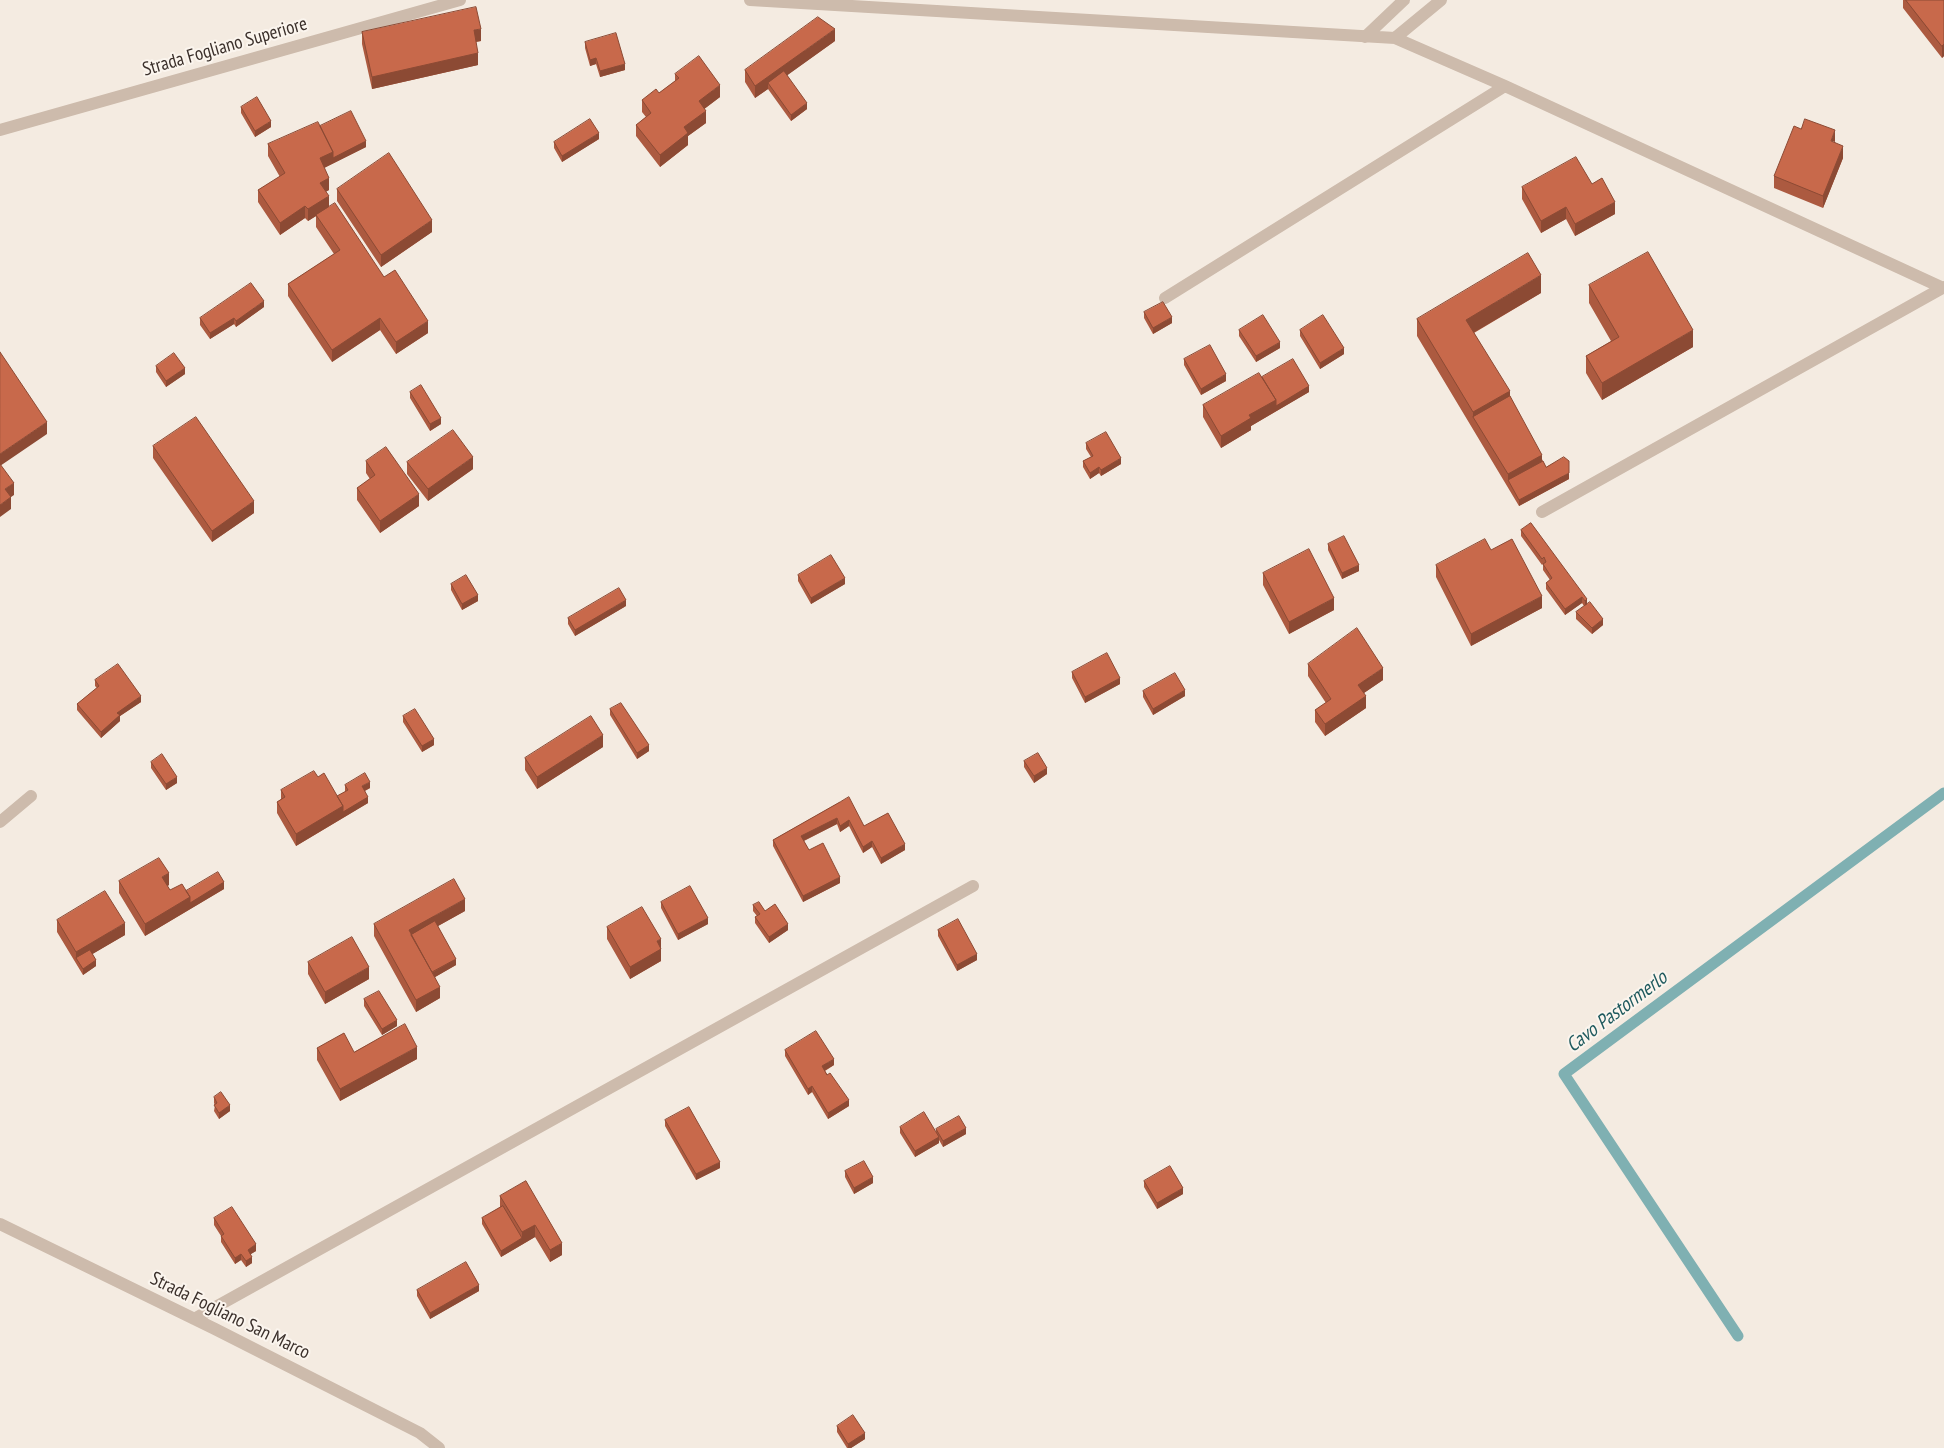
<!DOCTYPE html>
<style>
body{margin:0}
canvas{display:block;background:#f4ebe1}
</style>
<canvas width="1944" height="1448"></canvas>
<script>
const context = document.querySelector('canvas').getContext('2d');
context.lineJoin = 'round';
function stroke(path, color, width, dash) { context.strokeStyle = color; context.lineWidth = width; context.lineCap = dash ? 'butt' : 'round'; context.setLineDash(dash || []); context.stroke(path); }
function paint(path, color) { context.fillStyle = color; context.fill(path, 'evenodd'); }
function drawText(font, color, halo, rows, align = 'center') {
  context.font = font + ' "PT Sans Narrow",sans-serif'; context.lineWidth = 4; context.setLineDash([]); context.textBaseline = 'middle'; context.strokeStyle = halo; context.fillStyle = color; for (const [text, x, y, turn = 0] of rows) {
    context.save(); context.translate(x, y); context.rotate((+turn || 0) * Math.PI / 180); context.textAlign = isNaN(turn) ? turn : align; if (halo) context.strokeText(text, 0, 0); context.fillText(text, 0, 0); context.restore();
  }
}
const stream = new Path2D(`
 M 1738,1336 L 1564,1074 L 1944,793`);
const minor = new Path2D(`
 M 750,0 L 1395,38
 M 1441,0 L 1395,38 L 1505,86 L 1943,288
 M 1365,37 L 1404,0
 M 0,130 L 460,0
 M 1165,298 L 1505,86
 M 1542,512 L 1944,287
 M 0,822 L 31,796
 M 0,1224 L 215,1329 L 420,1433 L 439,1448
 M 194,1319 L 973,886`);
const wall = new Path2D(`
 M 1903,0 L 1944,0 L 1944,56 L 1942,58 L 1903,8 Z
 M 362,32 L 481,41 L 476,42 L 478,65 L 372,89 L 362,44 Z
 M 835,41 L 787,75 L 807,109 L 791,121 L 768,89 L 755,98 L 745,82 L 745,70 Z
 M 585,42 L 625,70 L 600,77 L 596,64 L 590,66 L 585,48 Z
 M 675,74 L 720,97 L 704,109 L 706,123 L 688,136 L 688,145 L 660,167 L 636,136 L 636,125 L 646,117 L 642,112 L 642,100 L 659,93 L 675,81 Z
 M 241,107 L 271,127 L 255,137 L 241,113 Z
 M 320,126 L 366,147 L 324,168 L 329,190 L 325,192 L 329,207 L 428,333 L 396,354 L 380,330 L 332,362 L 288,296 L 288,284 L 334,254 L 316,227 L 316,216 L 308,221 L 305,218 L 280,235 L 258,202 L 258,190 L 280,177 L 268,156 L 268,144 Z
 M 599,139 L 562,162 L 554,148 L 554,142 Z
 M 1835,142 L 1843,158 L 1823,208 L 1774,188 L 1774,176 Z
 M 1592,184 L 1615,214 L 1575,236 L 1566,219 L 1541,233 L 1522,199 L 1522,187 Z
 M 337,189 L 432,232 L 381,267 L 337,201 Z
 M 1589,285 L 1693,347 L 1602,400 L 1586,373 L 1586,356 L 1611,341 L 1589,303 Z
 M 1541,293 L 1474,333 L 1510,396 L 1546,467 L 1569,479 L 1519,506 L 1417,336 L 1417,319 Z
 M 264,307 L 236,327 L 234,324 L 210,339 L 200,325 L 200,318 Z
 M 1144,312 L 1172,323 L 1153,334 L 1144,318 Z
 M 1239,330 L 1280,348 L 1256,362 L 1239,336 Z
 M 1300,330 L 1344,354 L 1320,369 L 1300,336 Z
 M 1184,359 L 1226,381 L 1201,395 L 1184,365 Z
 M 156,366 L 185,374 L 166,387 L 156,372 Z
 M 1262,377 L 1309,392 L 1251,426 L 1251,430 L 1221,448 L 1203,417 L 1203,405 Z
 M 410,392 L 441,424 L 430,431 L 410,398 Z
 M 1086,443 L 1121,464 L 1101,476 L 1099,473 L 1090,479 L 1083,467 L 1083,461 L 1091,457 L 1086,449 Z
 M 153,446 L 254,513 L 212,542 L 153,458 Z
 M 366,461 L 419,506 L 380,533 L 357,500 L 357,488 L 370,479 L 366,473 Z
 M 407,462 L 473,469 L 428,501 L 407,474 Z
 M 1531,523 L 1587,604 L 1603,625 L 1592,634 L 1576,619 L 1576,612 L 1584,606 L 1582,603 L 1565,615 L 1546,589 L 1546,583 L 1550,580 L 1543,570 L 1543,564 L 1544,563 L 1542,565 L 1521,536 L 1521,530 Z
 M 1328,544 L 1359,571 L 1342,579 L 1328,550 Z
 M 1436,565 L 1542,608 L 1471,646 L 1436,577 Z
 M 1263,573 L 1334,610 L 1289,634 L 1263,585 Z
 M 798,575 L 845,584 L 811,604 L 798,581 Z
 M 451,584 L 478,601 L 462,610 L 451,590 Z
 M 626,606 L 575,636 L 568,624 L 568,618 Z
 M 1308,664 L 1383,680 L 1364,693 L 1366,708 L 1325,736 L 1315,722 L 1315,710 L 1326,703 L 1308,676 Z
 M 1072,672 L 1120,684 L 1085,703 L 1072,678 Z
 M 95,680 L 141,702 L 120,716 L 120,721 L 101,738 L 77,710 L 77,704 L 97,688 L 95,686 Z
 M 1143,691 L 1185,696 L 1153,715 L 1143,697 Z
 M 610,709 L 649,751 L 637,759 L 610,715 Z
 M 403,716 L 434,745 L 422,752 L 403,722 Z
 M 603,747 L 537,789 L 525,770 L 525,758 Z
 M 1024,761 L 1047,774 L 1034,783 L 1024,767 Z
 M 151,762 L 177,783 L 166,790 L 151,768 Z
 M 318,777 L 337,796 L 345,792 L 345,785 L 370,788 L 365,791 L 368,803 L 296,846 L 277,813 L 277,802 L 281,799 L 281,790 Z
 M 840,802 L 864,826 L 905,850 L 881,864 L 872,847 L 863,853 L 849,826 L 840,832 L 837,824 L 804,841 L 809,850 L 840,883 L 803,902 L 773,846 L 773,840 Z
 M 119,881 L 169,885 L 167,886 L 170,890 L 186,891 L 224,889 L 145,936 L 119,893 Z
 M 661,902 L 708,924 L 678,940 L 661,908 Z
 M 753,905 L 765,911 L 788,930 L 769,943 L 755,923 L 755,917 L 757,916 L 753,911 Z
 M 465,911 L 438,926 L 456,965 L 435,977 L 440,998 L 416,1012 L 374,936 L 374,924 Z
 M 57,920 L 125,935 L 92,954 L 96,966 L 83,975 L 57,932 Z
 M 607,927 L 661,948 L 661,961 L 630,979 L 607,939 Z
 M 938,930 L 977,960 L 957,971 L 938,936 Z
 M 308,962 L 369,979 L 325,1004 L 308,974 Z
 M 364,999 L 397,1026 L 382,1035 L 364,1006 Z
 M 317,1048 L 417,1059 L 340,1101 L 317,1060 Z
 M 785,1050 L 834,1065 L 825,1071 L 849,1106 L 828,1119 L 812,1092 L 808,1095 L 785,1056 Z
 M 214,1097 L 230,1111 L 219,1119 L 214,1111 L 215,1105 L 214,1103 Z
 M 665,1120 L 720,1168 L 696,1180 L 665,1126 Z
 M 900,1127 L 936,1132 L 936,1129 L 966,1134 L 943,1147 L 939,1140 L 939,1143 L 915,1157 L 900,1133 Z
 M 845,1171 L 873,1183 L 854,1194 L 845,1177 Z
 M 526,1181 L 562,1255 L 550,1262 L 535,1237 L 501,1257 L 482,1224 L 482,1218 L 500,1207 L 500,1196 Z
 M 1144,1181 L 1183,1194 L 1157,1209 L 1144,1187 Z
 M 214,1218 L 256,1251 L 250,1254 L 252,1263 L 246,1267 L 241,1260 L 235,1264 L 221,1242 L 221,1236 L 214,1225 Z
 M 417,1290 L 479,1291 L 430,1319 L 417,1296 Z
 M 837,1426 L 865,1439 L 851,1448 L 847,1448 L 837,1432 Z`);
const shadedWall = new Path2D(`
 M 481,29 L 481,41 L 474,42 L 474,30 Z
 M 835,29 L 835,41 L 771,87 L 768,83 L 768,89 L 755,98 L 755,86 Z
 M 1944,44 L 1944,56 L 1942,58 L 1942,46 Z
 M 478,53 L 478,65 L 372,89 L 372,77 Z
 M 596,58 L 596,64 L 590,66 L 590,60 Z
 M 625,64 L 625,70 L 600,77 L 600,71 Z
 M 720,85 L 720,97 L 699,113 L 699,101 Z
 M 807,103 L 807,109 L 791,121 L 791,115 Z
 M 706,111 L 706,123 L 688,136 L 688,145 L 660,167 L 660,155 L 684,127 Z
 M 271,121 L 271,127 L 255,137 L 255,131 Z
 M 1835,130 L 1835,142 L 1831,141 Z
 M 599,133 L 599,139 L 562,162 L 562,156 Z
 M 366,141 L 366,147 L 320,170 L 320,158 L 333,152 Z
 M 1843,146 L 1843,158 L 1823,208 L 1823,196 Z
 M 329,178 L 329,190 L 320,195 L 320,183 Z
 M 329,196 L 329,208 L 308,221 L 308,209 Z
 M 1615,202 L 1615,214 L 1575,236 L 1575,224 Z
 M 305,206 L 305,218 L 280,235 L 280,223 Z
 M 1566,207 L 1566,219 L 1541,233 L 1541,221 Z
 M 432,220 L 432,232 L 381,267 L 381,255 Z
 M 1541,275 L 1541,293 L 1466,337 L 1466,320 Z
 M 264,301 L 264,307 L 236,327 L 236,321 Z
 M 1172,317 L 1172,323 L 1153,334 L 1153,328 Z
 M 234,318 L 234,324 L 210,339 L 210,333 Z
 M 380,318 L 380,330 L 332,362 L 332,350 Z
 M 428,321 L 428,333 L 396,354 L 396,342 Z
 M 1693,330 L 1693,347 L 1602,400 L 1602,383 Z
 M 1280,342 L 1280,348 L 1256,362 L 1256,356 Z
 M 1344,348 L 1344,354 L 1320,369 L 1320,363 Z
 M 185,368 L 185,374 L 166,387 L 166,381 Z
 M 1226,374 L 1226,381 L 1201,395 L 1201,389 Z
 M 1309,386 L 1309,392 L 1251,426 L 1251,430 L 1221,448 L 1221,436 L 1249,415 L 1276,400 Z
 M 1510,391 L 1510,408 L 1473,417 L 1473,429 L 1473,412 Z
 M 441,418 L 441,424 L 430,431 L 430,424 Z
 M 47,422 L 47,434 L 0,466 L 0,454 Z
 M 1542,455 L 1542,467 L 1508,480 L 1508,474 Z
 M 473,457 L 473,469 L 428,501 L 428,489 Z
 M 1121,458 L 1121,464 L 1101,476 L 1101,470 Z
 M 1099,467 L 1099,473 L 1090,479 L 1090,473 Z
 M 1569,473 L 1569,479 L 1519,506 L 1519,500 Z
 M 14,483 L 14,495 L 5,501 L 5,489 Z
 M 419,494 L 419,506 L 380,533 L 380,521 Z
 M 11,497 L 11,509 L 0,517 L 0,505 Z
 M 254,501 L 254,513 L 212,542 L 212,531 Z
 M 1359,565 L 1359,571 L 1342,579 L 1342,573 Z
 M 845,578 L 845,584 L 811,604 L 811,598 Z
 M 478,595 L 478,601 L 462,610 L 462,604 Z
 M 1542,596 L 1542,608 L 1471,646 L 1471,634 Z
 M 1582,597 L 1582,603 L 1565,615 L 1565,609 Z
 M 1334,598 L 1334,610 L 1289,634 L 1289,622 Z
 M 1587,599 L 1587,605 L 1585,607 L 1585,601 Z
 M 626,600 L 626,606 L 575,636 L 575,630 Z
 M 1603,619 L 1603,625 L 1592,634 L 1592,628 Z
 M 1383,668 L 1383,680 L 1358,697 L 1358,685 Z
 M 1120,678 L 1120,684 L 1085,703 L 1085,697 Z
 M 1185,690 L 1185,696 L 1153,715 L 1153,709 Z
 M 141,696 L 141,702 L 120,716 L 120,721 L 101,738 L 101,732 L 117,713 Z
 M 1366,696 L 1366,708 L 1325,736 L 1325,724 Z
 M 603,735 L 603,747 L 537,789 L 537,777 Z
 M 434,739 L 434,745 L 422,752 L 422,746 Z
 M 649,745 L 649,751 L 637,759 L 637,753 Z
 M 1047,768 L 1047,774 L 1034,783 L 1034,776 Z
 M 177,777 L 177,783 L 166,790 L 166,784 Z
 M 370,782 L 370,788 L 362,792 L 362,786 Z
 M 368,797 L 368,803 L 296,846 L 296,834 L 343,806 Z
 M 837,818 L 837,824 L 801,842 L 801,836 Z
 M 849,820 L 849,826 L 840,832 L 840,826 Z
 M 872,841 L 872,847 L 863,853 L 863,847 Z
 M 905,844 L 905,850 L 881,864 L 881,858 Z
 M 169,873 L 169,885 L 162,889 L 162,877 Z
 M 840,877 L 840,883 L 803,902 L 803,896 Z
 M 224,882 L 224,889 L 145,936 L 145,924 L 190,897 Z
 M 465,899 L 465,911 L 411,941 L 409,930 Z
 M 708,918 L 708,924 L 678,940 L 678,934 Z
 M 125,923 L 125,935 L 79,962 L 76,958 L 76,964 L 76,952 Z
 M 788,924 L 788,930 L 769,943 L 769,937 Z
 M 661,939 L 661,961 L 630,979 L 630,967 L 657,941 Z
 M 977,954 L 977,960 L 957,971 L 957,965 Z
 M 456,959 L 456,965 L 430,980 L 430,974 Z
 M 96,960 L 96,966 L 83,975 L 83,969 Z
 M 369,967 L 369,979 L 325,1004 L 325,992 Z
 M 440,987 L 440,998 L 416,1012 L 416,1000 Z
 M 397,1020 L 397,1026 L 382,1035 L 382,1029 Z
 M 417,1047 L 417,1059 L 340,1101 L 340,1089 Z
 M 834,1059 L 834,1065 L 822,1072 L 822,1066 Z
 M 812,1086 L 812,1092 L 808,1095 L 808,1089 Z
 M 849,1100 L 849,1106 L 828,1119 L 828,1113 Z
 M 230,1105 L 230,1111 L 219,1119 L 219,1113 Z
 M 966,1128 L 966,1134 L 943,1147 L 943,1141 Z
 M 939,1137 L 939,1143 L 915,1157 L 915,1151 Z
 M 720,1162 L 720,1168 L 696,1180 L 696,1174 Z
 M 873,1177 L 873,1183 L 854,1194 L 854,1188 Z
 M 1183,1188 L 1183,1194 L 1157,1209 L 1157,1203 Z
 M 535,1225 L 535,1237 L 501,1257 L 501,1251 L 522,1238 L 522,1232 Z
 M 562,1243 L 562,1255 L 550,1262 L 550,1250 Z
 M 256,1244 L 256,1251 L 248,1256 L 248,1250 Z
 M 241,1254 L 241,1260 L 235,1264 L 235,1258 Z
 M 252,1257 L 252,1263 L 246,1267 L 246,1261 Z
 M 479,1285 L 479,1291 L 430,1319 L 430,1313 Z
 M 865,1433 L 865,1439 L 851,1448 L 848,1448 L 848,1444 Z`);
const building = new Path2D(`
 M 1906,0 L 1944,0 L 1944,44 L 1942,46 Z
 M 476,7 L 481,29 L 474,30 L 478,53 L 372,77 L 362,32 Z
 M 818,17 L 835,29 L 755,86 L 745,70 Z
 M 616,33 L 625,64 L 600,71 L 596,58 L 590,60 L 585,42 Z
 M 699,56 L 720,85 L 699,101 L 706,111 L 684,127 L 688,133 L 660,155 L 636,125 L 651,113 L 642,100 L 656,89 L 659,93 L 679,78 L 675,74 Z
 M 784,71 L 807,103 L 791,115 L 768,83 Z
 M 257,97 L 271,121 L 255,131 L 241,107 Z
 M 351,111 L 366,141 L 333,158 L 333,152 L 320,126 Z
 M 590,119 L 599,133 L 562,156 L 554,142 Z
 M 1805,119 L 1835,130 L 1831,141 L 1843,146 L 1823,196 L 1774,176 L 1794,126 L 1801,129 Z
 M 318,122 L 333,152 L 320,158 L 329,178 L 320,183 L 329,196 L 308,209 L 305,206 L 280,223 L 258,190 L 285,173 L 268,144 Z
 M 389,153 L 432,220 L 381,255 L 337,189 Z
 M 1576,157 L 1592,184 L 1602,178 L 1615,202 L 1575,224 L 1566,207 L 1541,221 L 1522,187 Z
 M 335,203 L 384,277 L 395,270 L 428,321 L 396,342 L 380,318 L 332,350 L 288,284 L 340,250 L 316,215 Z
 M 1648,252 L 1693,330 L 1602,383 L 1586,356 L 1619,337 L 1589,285 Z
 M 1528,253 L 1541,275 L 1466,320 L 1510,391 L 1473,412 L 1417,319 Z
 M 251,283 L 264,301 L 236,321 L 234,318 L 210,333 L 200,318 Z
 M 1163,302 L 1172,317 L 1153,328 L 1144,312 Z
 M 1263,315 L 1280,342 L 1256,356 L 1239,330 Z
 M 1323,315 L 1344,348 L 1320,363 L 1300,330 Z
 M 1210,345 L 1226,374 L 1201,389 L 1184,359 Z
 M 0,352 L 47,422 L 0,454 Z
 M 174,353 L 185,368 L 166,381 L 156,366 Z
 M 1293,359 L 1309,386 L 1276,406 L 1276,400 L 1262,377 Z
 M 1259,373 L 1276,400 L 1249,415 L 1251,418 L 1221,436 L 1203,405 Z
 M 421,385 L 441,418 L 430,424 L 410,392 Z
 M 1510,396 L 1542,455 L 1508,474 L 1473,417 Z
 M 196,417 L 254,501 L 212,531 L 153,446 Z
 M 453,430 L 473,457 L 428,489 L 407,462 Z
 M 1106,432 L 1121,458 L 1101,470 L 1099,467 L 1090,473 L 1083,461 L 1093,456 L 1086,443 Z
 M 386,447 L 419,494 L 380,521 L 357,488 L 375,475 L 366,461 Z
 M 1564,457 L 1569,461 L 1569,473 L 1519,500 L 1508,480 L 1543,461 L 1546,467 Z
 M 0,464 L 14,483 L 5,489 L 11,497 L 0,505 Z
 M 1531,523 L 1587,599 L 1585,601 L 1582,597 L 1565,609 L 1546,583 L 1552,578 L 1543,564 L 1546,562 L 1544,557 L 1542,559 L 1521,530 Z
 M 1344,536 L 1359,565 L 1342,573 L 1328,544 Z
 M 1485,539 L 1491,550 L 1512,539 L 1542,596 L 1471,634 L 1436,565 Z
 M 1309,549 L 1334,598 L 1289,622 L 1263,573 Z
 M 831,555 L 845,578 L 811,598 L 798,575 Z
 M 466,575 L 478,595 L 462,604 L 451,584 Z
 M 619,588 L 626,600 L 575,630 L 568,618 Z
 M 1590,602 L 1603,619 L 1592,628 L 1576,612 Z
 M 1357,628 L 1383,668 L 1358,685 L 1366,696 L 1325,724 L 1315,710 L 1331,699 L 1308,664 Z
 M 1107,653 L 1120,678 L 1085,697 L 1072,672 Z
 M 118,664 L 141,696 L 117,713 L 120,715 L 101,732 L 77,704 L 99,686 L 95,680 Z
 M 1175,673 L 1185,690 L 1153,709 L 1143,691 Z
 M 621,703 L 649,745 L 637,753 L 610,709 Z
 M 415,709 L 434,739 L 422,746 L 403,716 Z
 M 591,716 L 603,735 L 537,777 L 525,758 Z
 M 1038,753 L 1047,768 L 1034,776 L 1024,761 Z
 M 162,754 L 177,777 L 166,784 L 151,762 Z
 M 314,771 L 318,777 L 324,773 L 343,806 L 296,834 L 277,802 L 285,797 L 281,790 Z
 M 365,773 L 370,782 L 362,786 L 368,797 L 343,812 L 343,806 L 337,796 L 348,790 L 345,785 Z
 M 849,797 L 864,826 L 888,813 L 905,844 L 881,858 L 872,841 L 863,847 L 849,820 L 840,826 L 837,818 L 801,836 L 809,850 L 823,843 L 840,877 L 803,896 L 773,840 L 840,802 Z
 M 159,858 L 169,873 L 162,877 L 170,890 L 182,884 L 190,897 L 145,924 L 119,881 Z
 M 218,872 L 224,882 L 190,903 L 190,897 L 186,891 Z
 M 454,879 L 465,899 L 409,930 L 440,987 L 416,1000 L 374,924 Z
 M 690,886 L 708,918 L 678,934 L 661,902 Z
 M 105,891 L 125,923 L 76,952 L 57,920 Z
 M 759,902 L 765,911 L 775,904 L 788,924 L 769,937 L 755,917 L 760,914 L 753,905 Z
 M 642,907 L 661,939 L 657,941 L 661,949 L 630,967 L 607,927 Z
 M 958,919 L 977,954 L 957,965 L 938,930 Z
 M 435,921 L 456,959 L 432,972 L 411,935 Z
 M 352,937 L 369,967 L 325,992 L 308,962 Z
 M 90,950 L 96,960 L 83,969 L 76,958 Z
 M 379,991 L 397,1020 L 382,1029 L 364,999 Z
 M 405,1024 L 417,1047 L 340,1089 L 317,1048 L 344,1033 L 354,1052 Z
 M 816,1031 L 834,1059 L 822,1066 L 827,1075 L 830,1073 L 849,1100 L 828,1113 L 812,1086 L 808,1089 L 785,1050 Z
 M 221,1092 L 230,1105 L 219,1113 L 214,1105 L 217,1103 L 214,1097 Z
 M 689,1107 L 720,1162 L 696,1174 L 665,1120 Z
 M 924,1112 L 939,1137 L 915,1151 L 900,1127 Z
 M 959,1116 L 966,1128 L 943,1141 L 936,1129 Z
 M 864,1161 L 873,1177 L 854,1188 L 845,1171 Z
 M 1170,1166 L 1183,1188 L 1157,1203 L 1144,1181 Z
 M 526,1181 L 562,1243 L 550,1250 L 535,1225 L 522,1232 L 500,1196 Z
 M 503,1206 L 522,1238 L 501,1251 L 482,1218 Z
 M 232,1207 L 256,1244 L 248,1250 L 252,1257 L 246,1261 L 241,1254 L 235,1258 L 221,1236 L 224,1234 L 214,1218 Z
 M 466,1262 L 479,1285 L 430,1313 L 417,1290 Z
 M 853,1415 L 865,1433 L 848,1444 L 837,1426 Z`);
const streetNames = [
 ["Strada Fogliano Superiore",225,47,-16],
 ["Strada Fogliano San Marco",230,1316,26]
];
const waterNames = [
 ["Cavo Pastormerlo",1617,1012,-37]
];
stroke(stream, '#7fb0b2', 11);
stroke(minor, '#cdbbac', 12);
paint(wall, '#ac5a40');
paint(shadedWall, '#8c4a34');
paint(building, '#c8694b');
stroke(building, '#8c4a34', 1);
drawText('19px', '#3b302b', '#fbf5ee', streetNames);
drawText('italic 20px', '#1f5a5e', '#fbf5ee', waterNames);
</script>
